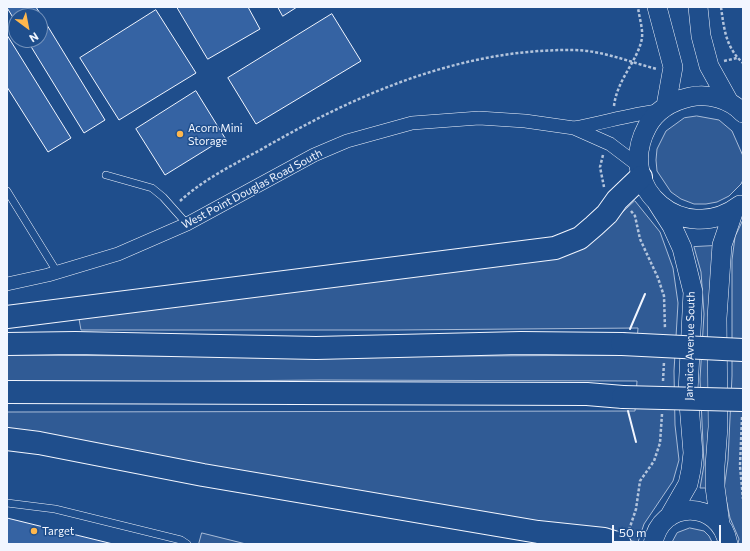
<!DOCTYPE html>
<style>
body{margin:0}
#map{position:relative;width:750px;height:551px;overflow:hidden;background:#1f4e8c;font-family:Commissioner,sans-serif}
canvas{display:block}
.frame{position:absolute;inset:0;border:8px solid #f2f6ff;pointer-events:none}
.north{position:absolute;left:8px;top:8px;width:40px;height:40px;box-sizing:border-box;background:#1f4e8c;border:1px solid #7391ba;border-radius:50%;rotate:148deg;font-size:11px;font-weight:700;line-height:16px;text-align:center;color:#f2f6ff}
.north::after{content:'';display:block;margin:auto;width:14px;height:18px;background:#ffb74d;clip-path:polygon(50% 0,100% 100%,50% 72%,0 100%)}
.scale{position:absolute;left:612px;top:525px;width:109px;height:18px;box-sizing:border-box;border:2px solid #f2f6ff;border-top:0;padding-left:5px;font-size:12px;line-height:14px;white-space:nowrap;color:#f2f6ff;-webkit-text-stroke:3px #1f4e8c;paint-order:stroke}
</style>
<div id="map">
<canvas width="750" height="551"></canvas>
<div class="frame"></div>
<div class="north">N</div>
<div class="scale">50 m</div>
</div>
<script>
const context = document.querySelector('canvas').getContext('2d');
context.lineJoin = 'round';
function paint(path, color) { context.fillStyle = color; context.fill(path, 'evenodd'); }
function stroke(path, color, width, dash) { context.strokeStyle = color; context.lineWidth = width; context.lineCap = dash ? 'butt' : 'round'; context.setLineDash(dash || []); context.stroke(path); }
function drawText(font, color, halo, rows, align = 'center') {
  context.font = font + ' Commissioner,sans-serif'; context.lineWidth = 3; context.setLineDash([]); context.textBaseline = 'middle'; context.strokeStyle = halo; context.fillStyle = color; for (const [text, x, y, turn = 0] of rows) {
    context.save(); context.translate(x, y); context.rotate((+turn || 0) * Math.PI / 180); context.textAlign = isNaN(turn) ? turn : align; if (halo) context.strokeText(text, 0, 0); context.fillText(text, 0, 0); context.restore();
  }
}
const built = new Path2D(`
 M 697,116 L 719,120 L 732,131 L 743,156 L 743,180 L 741,184 L 729,196 L 717,202 L 706,204 L 694,204 L 681,199 L 671,192 L 657,171 L 656,160 L 657,149 L 666,131 L 684,118 Z
 M 635,201 L 660,232 L 673,268 L 678,303 L 674,371 L 675,425 L 679,460 L 673,481 L 644,524 L 638,542 L 334,489 L 7,429 L 7,412 L 635,411 L 637,381 L 320,380 L 7,383 L 7,355 L 317,357 L 636,355 L 638,328 L 396,330 L 81,330 L 79,319 L 559,258 L 596,237 Z
 M 743,220 L 743,544 L 738,544 L 739,539 L 730,518 L 724,489 L 728,460 L 732,376 L 732,260 L 735,237 Z
 M 713,246 L 707,488 L 700,488 L 704,465 L 700,379 L 704,314 L 701,272 L 694,247 Z
 M 690,528 L 704,531 L 709,536 L 713,544 L 671,544 L 677,533 Z
 M 202,533 L 246,544 L 199,544 Z`);
const building = new Path2D(`
 M 7,7 L 36,7 L 105,120 L 84,133 L 27,40 L 40,40 L 40,16 L 16,16 L 16,22 Z
 M 177,7 L 248,7 L 260,29 L 208,59 Z
 M 278,7 L 297,7 L 283,16 Z
 M 156,10 L 196,73 L 119,120 L 80,58 Z
 M 332,14 L 361,61 L 256,124 L 228,78 Z
 M 7,35 L 71,138 L 48,152 L 7,87 Z
 M 196,91 L 225,138 L 165,175 L 136,129 Z
 M 7,518 L 113,544 L 7,544 Z`);
const path = new Path2D(`
 M 721,7 C 724,29 726,48 743,63
 M 724,61 L 737,58
 M 614,106 C 617,79 638,61 642,38 C 643,28 639,17 638,7
 M 603,155 L 600,167 L 604,187
 M 180,201 C 204,179 233,165 262,149 C 357,94 460,49 572,50 C 602,50 629,62 657,69
 M 631,211 L 635,216 L 640,239 L 658,278 L 664,296 L 665,329
 M 663,381 L 664,362
 M 742,417 L 740,466 L 743,499
 M 629,530 L 636,509 L 640,481 L 654,461 L 660,443 L 662,414`);
const lane = new Path2D(`
 M 106,175 L 152,188 L 163,197 L 187,224
 M 7,191 L 57,272
 M 7,503 L 55,509 L 181,540 L 187,544`);
const street = new Path2D(`
 M 574,128 C 603,123 630,114 659,111
 M 7,284 L 48,275 L 118,254 L 187,224 L 314,155 L 347,141 L 412,123 L 479,118 L 525,121 L 574,128 L 610,144 L 639,166`);
const secondary = new Path2D(`
 M 657,7 L 673,67 L 666,106
 M 698,7 L 701,36 L 709,66 L 729,102
 M 656,201 L 672,226 L 682,248 L 693,292 L 688,392 L 693,453 L 691,470 L 688,484 L 669,517
 M 740,205 C 685,247 614,189 647,127 C 656,110 672,101 690,97 C 708,93 730,99 743,113
 M 720,524 L 715,487 L 715,466 L 718,427 L 717,318 L 722,245 L 734,210
 M 653,544 C 660,499 720,499 728,544`);
const highway = new Path2D(`
 M 7,317 L 555,248 L 580,238 L 594,226 L 607,214 L 617,200 L 641,177
 M 7,344 L 75,343 L 316,348 L 521,343 L 622,344
 M 7,392 L 587,394 L 623,397
 M 7,439 L 39,443 L 203,475 L 538,532 L 604,539 L 620,544`);
const highwayBridge = new Path2D(`
 M 622,344 L 743,350
 M 623,397 L 743,400`);
const wall = new Path2D(`
 M 630,329 L 645,294
 M 628,411 L 636,442`);
const markers = [
 [180,134,4,"#ffb74d"],
 [34,531,4,"#ffb74d"]
];
const poiNames = [
 ["Acorn Mini",188,128],
 ["Storage",188,141],
 ["Target",42,531]
];
const streetNames = [
 ["West Point Douglas Road South",252,189,-28],
 ["Jamaica Avenue South",690,346,-89]
];
paint(built, '#305b95');
stroke(built, '#a8bbd7', 1);
paint(building, '#3563a3');
stroke(building, '#f2f6ff', 1);
stroke(lane, '#f2f6ff', 8);
stroke(street, '#f2f6ff', 14);
stroke(secondary, '#f2f6ff', 20);
stroke(highway, '#f2f6ff', 24);
stroke(path, '#b3c4dc', 2.5, [3, 2]);
stroke(lane, '#1f4e8c', 7);
stroke(street, '#1f4e8c', 13);
stroke(secondary, '#1f4e8c', 19);
stroke(highway, '#1f4e8c', 22);
stroke(highwayBridge, '#f2f6ff', 24, []);
stroke(highwayBridge, '#1f4e8c', 22);
stroke(wall, '#f2f6ff', 2);
for (const [x, y, r, color] of markers) { const dot = new Path2D(); dot.arc(x, y, r, 0, 2 * Math.PI); context.fillStyle = color; context.fill(dot); stroke(dot, '#1f4e8c', 1.5); }
drawText('11px', '#f2f6ff', '#1f4e8c', poiNames, 'left');
drawText('11px', '#f2f6ff', '#1f4e8c', streetNames);
</script>
